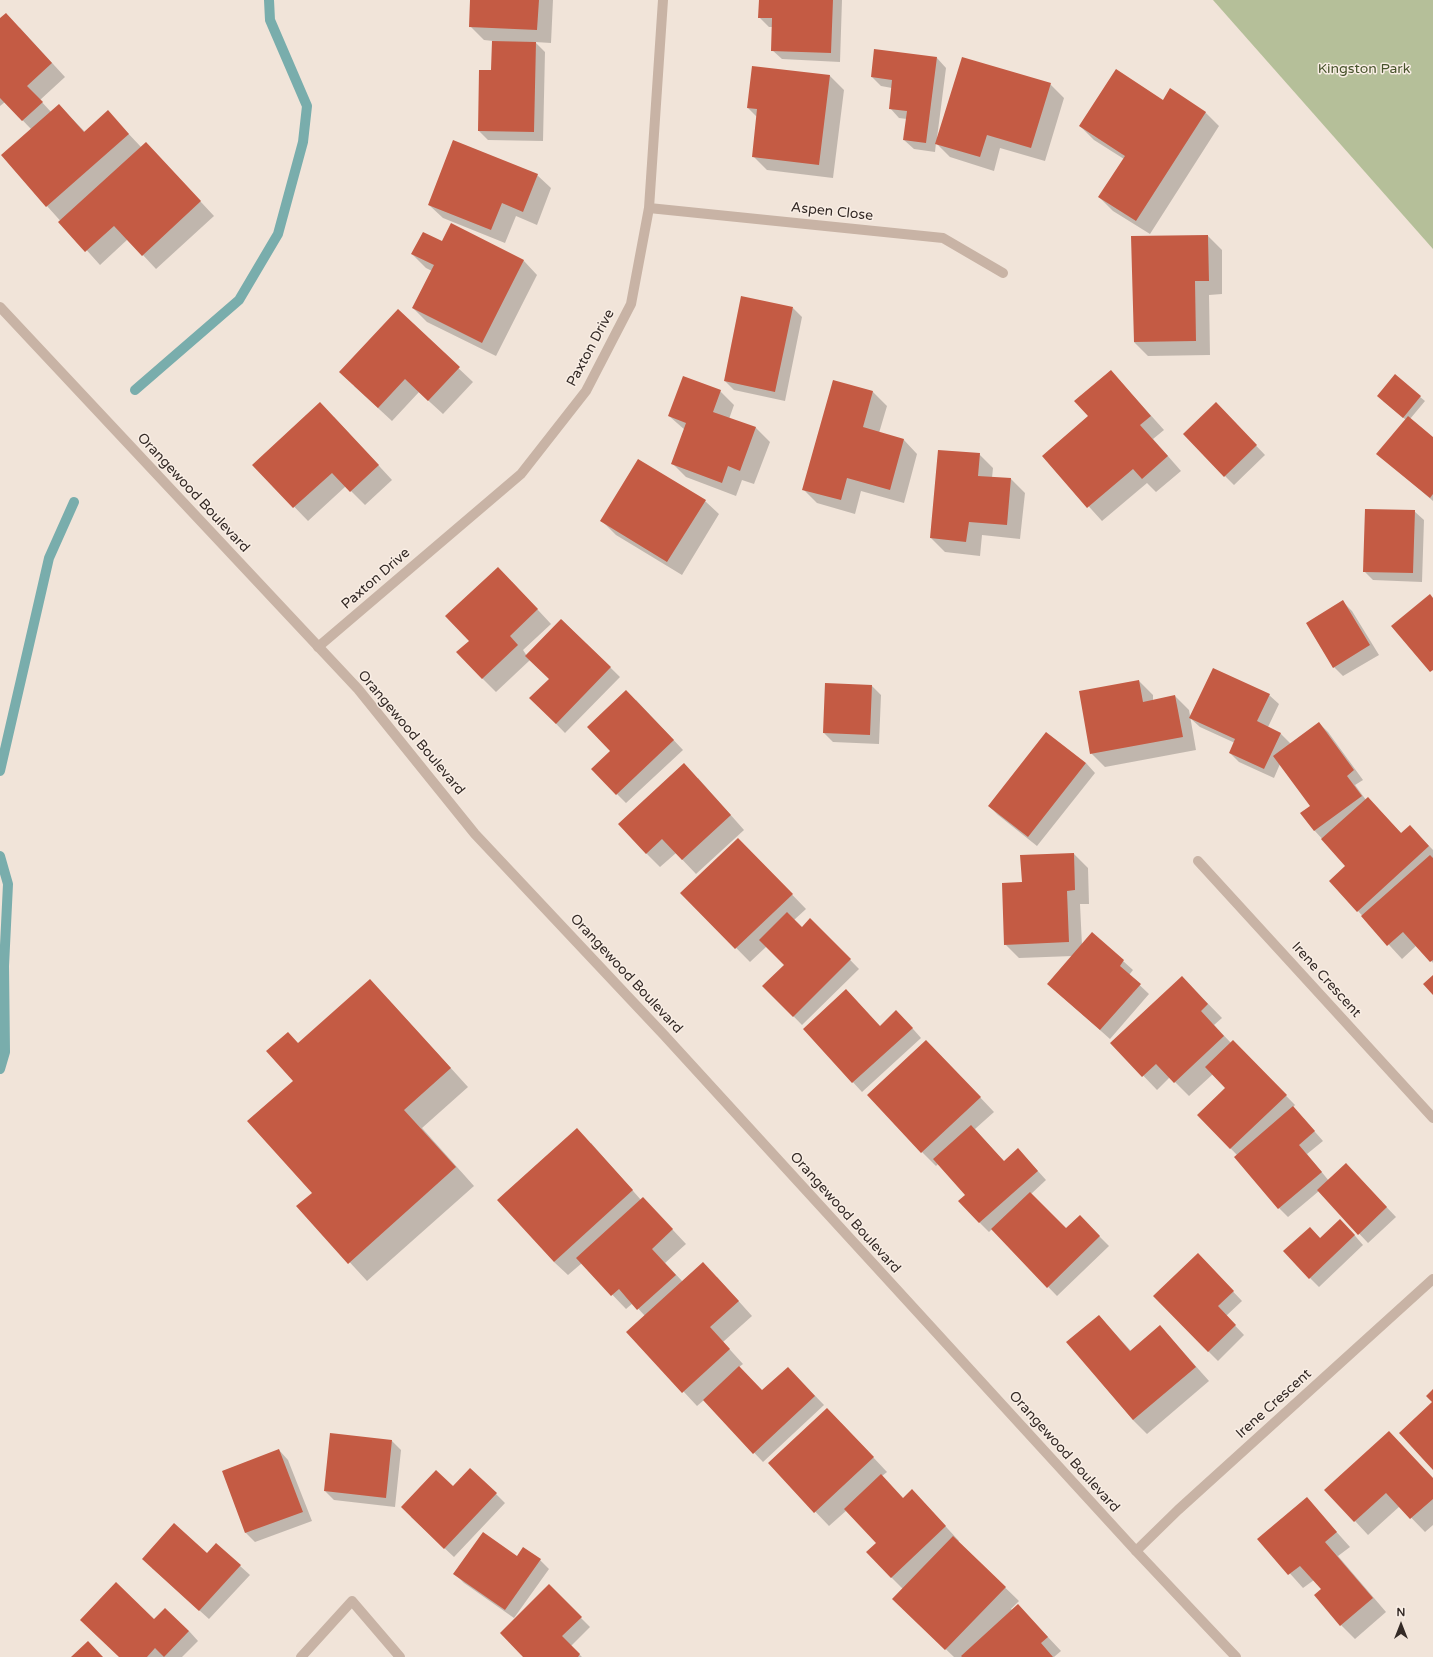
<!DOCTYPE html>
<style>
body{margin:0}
#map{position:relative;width:1433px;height:1657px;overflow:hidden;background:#f1e4d9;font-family:"Varela Round",sans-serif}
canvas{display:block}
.north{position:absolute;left:1381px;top:1605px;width:40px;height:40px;-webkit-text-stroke:3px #f9eee5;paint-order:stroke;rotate:0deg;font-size:11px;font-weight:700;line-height:16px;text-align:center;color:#342a26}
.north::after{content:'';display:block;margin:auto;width:14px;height:18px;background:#342a26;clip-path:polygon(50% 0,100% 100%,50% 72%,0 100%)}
</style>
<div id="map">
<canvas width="1433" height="1657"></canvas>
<div class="north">N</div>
</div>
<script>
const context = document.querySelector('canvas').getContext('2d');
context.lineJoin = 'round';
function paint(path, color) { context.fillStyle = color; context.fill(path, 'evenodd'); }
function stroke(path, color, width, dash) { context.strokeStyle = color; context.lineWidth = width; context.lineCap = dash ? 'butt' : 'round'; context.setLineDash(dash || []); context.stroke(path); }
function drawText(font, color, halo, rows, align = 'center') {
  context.font = font + ' "Varela Round",sans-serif'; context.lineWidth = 3; context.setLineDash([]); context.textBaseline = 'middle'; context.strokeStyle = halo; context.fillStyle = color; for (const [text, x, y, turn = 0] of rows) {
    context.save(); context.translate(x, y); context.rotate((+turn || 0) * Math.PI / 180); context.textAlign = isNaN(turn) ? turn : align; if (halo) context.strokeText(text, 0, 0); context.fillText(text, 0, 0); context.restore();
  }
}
const green = new Path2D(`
 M 1213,0 L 1433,0 L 1433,249 Z`);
const shadow = new Path2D(`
 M 471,0 L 553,0 L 551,43 L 535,42 L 545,52 L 543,141 L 488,140 L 479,131 L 492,71 L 493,41 L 484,40 L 470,26 Z
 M 760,0 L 842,0 L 840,62 L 782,59 L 772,50 L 773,27 L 769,27 L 759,17 Z
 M 0,19 L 20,28 L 65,77 L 40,100 L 51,112 L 59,105 L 85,132 L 108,112 L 141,147 L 159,157 L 214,216 L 156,269 L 128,239 L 100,265 L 47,206 L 31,129 L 5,102 L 0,106 Z
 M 937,58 L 946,68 L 937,138 L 1050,84 L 1064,98 L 1045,161 L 1000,148 L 994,171 L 950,157 L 936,143 L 935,152 L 914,149 L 904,140 L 907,119 L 899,118 L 890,108 L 892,88 L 881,86 L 872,77 Z
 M 753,67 L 830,76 L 844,90 L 833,178 L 767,170 L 753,156 L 757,117 L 748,108 Z
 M 1164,101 L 1205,112 L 1219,126 L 1150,234 L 1113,211 L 1099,197 L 1124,159 L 1094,140 L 1080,126 Z
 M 537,175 L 551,188 L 537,225 L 516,216 L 505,243 L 443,218 L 429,205 Z
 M 451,224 L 524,261 L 537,275 L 496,356 L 427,322 L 413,308 L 432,271 L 426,268 L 412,254 L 442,242 Z
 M 1208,236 L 1222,250 L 1222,294 L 1209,295 L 1210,355 L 1148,356 L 1134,342 Z
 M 793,308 L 802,317 L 785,401 L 734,390 L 725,381 Z
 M 398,311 L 473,382 L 443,414 L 419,392 L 392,421 L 354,386 Z
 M 1111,371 L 1164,430 L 1153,439 L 1181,471 L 1156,492 L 1147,483 L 1102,521 L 1043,456 L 1089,416 Z
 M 1395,376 L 1425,401 L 1410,419 L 1433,438 L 1433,501 L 1378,454 L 1406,420 L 1383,401 Z
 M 834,381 L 873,392 L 887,406 L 879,433 L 904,440 L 917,454 L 904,503 L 861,491 L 855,514 L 817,503 L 803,489 Z
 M 720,391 L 734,405 L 729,419 L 756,428 L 770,442 L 754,484 L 742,480 L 736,496 L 686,477 L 672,463 L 685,430 L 669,416 Z
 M 1225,413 L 1265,455 L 1234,485 L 1225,476 Z
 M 334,417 L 392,480 L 365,505 L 346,486 L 308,521 L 254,465 Z
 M 979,454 L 993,468 L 992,478 L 1011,479 L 1025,493 L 1020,539 L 982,535 L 980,556 L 945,552 L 931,538 Z
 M 705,501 L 719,514 L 682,575 L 616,535 L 602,521 Z
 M 1414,511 L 1424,520 L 1422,582 L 1373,580 L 1364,571 Z
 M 512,582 L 551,624 L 523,650 L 527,656 L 562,620 L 620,677 L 565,733 L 531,698 L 550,679 L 530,660 L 496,692 L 482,678 L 470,641 Z
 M 1343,602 L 1352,611 L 1379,655 L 1343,676 L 1334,667 Z
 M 1139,681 L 1153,695 L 1153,701 L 1175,696 L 1189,710 L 1196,750 L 1105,767 L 1091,753 Z
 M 872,686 L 881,695 L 879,744 L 833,742 L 824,733 Z
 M 1269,695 L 1279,704 L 1268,727 L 1281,734 L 1291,744 L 1319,723 L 1328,732 L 1363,780 L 1355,785 L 1366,800 L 1381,812 L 1402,834 L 1410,826 L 1433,850 L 1433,963 L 1417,945 L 1402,959 L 1358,911 L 1347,866 L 1314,830 L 1311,806 L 1280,764 L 1274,778 L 1239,762 L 1230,753 L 1235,743 L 1200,727 L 1190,718 Z
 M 636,700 L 683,750 L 626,803 L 617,794 L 611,751 Z
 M 1086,763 L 1095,773 L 1037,846 L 998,815 L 989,806 Z
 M 698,778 L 744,830 L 696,874 L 676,853 L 660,867 L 646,853 Z
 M 752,853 L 806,909 L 794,920 L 802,928 L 810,919 L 859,969 L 802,1025 L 764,986 L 786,965 L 767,946 L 750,962 L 682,893 Z
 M 1074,854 L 1088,868 L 1089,904 L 1080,904 L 1082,946 L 1093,934 L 1133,970 L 1129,975 L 1149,994 L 1110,1039 L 1048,984 L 1073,956 L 1019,958 L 1005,944 L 1023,883 Z
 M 1182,977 L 1222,1018 L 1214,1025 L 1231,1043 L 1233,1041 L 1295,1105 L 1293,1107 L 1323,1141 L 1307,1154 L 1329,1181 L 1355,1174 L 1396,1217 L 1368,1243 L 1319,1191 L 1288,1217 L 1279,1208 L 1237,1155 L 1198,1115 L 1226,1088 L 1213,1074 L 1189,1096 L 1170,1077 L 1157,1090 L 1112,1043 Z
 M 388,999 L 468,1087 L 422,1128 L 474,1186 L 367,1281 L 298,1206 L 313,1193 L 294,1081 L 298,1044 Z
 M 906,1021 L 921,1038 L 862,1092 L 804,1029 L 880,1027 Z
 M 940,1055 L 994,1112 L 975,1129 L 1004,1162 L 1027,1159 L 1046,1180 L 1031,1194 L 1066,1230 L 1080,1217 L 1109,1246 L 1057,1296 L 992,1229 L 989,1232 L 980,1223 L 960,1201 L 966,1195 L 938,1164 L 936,1166 L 922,1152 Z
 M 591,1143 L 641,1200 L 643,1198 L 686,1244 L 665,1263 L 683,1282 L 717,1277 L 752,1316 L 723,1342 L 743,1364 L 739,1367 L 763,1392 L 797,1377 L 824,1405 L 763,1462 L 704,1400 L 697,1406 L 628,1332 L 645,1316 L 633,1303 L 626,1309 L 582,1263 L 568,1275 L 554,1262 Z
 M 1310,1228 L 1321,1239 L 1350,1230 L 1363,1245 L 1319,1287 L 1310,1278 Z
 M 1207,1264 L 1242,1301 L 1226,1316 L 1244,1335 L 1218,1361 L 1208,1351 Z
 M 1099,1316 L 1131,1351 L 1160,1326 L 1209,1381 L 1147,1434 L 1133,1420 L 1068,1343 Z
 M 841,1423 L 887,1472 L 882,1476 L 903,1499 L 926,1505 L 959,1541 L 958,1542 L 1019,1601 L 1011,1609 L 1012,1610 L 1018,1605 L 1061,1651 L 1054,1657 L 954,1657 L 908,1613 L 903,1589 L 891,1577 L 877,1543 L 847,1510 L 829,1526 L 769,1463 Z
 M 1389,1432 L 1433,1479 L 1433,1525 L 1425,1532 L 1400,1506 L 1368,1535 L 1355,1521 Z
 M 392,1441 L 401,1450 L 395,1507 L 334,1500 L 325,1491 Z
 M 279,1450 L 288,1460 L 312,1521 L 255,1542 L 246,1533 L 223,1471 Z
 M 453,1487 L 496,1494 L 505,1503 L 454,1557 L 411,1517 Z
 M 1307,1499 L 1350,1547 L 1338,1556 L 1386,1612 L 1355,1639 L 1341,1625 L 1322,1590 L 1314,1580 L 1303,1588 L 1259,1539 Z
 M 216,1544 L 250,1575 L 209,1619 L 152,1568 L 207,1554 Z
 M 517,1557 L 540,1560 L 549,1569 L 514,1618 L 464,1583 L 454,1573 Z
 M 549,1586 L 590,1627 L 571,1646 L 582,1657 L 525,1657 Z
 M 154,1620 L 189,1631 L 198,1641 L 182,1657 L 120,1657 Z`);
const stream = new Path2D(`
 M 135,390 L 239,300 L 278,234 L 303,142 L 307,106 L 270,20 L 269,0
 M 0,771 L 49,558 L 74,502
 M 0,856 L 8,884 L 4,966 L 5,1052 L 0,1069`);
const building = new Path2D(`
 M 470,0 L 539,0 L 537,30 L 469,27 Z
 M 759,0 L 833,0 L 831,53 L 771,51 L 772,18 L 758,18 Z
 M 6,13 L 52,63 L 27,86 L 43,102 L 22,121 L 0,98 L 0,18 Z
 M 492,41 L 536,42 L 534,132 L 478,131 L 479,70 L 491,70 Z
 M 874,49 L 937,57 L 926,143 L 903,140 L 907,111 L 889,109 L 892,80 L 871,77 Z
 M 962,57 L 1051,83 L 1031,148 L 987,135 L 980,157 L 935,144 Z
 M 752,66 L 830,75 L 819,165 L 752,157 L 757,109 L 747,108 Z
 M 1116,69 L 1163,100 L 1170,88 L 1206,112 L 1136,221 L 1098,197 L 1125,156 L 1079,126 Z
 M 59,104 L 84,132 L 108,110 L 129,134 L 46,207 L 1,155 Z
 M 453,140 L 538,174 L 523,212 L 502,203 L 491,230 L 428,205 Z
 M 146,142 L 201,201 L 142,256 L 114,226 L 85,252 L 58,222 Z
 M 451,223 L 524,260 L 482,343 L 412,308 L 434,265 L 411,254 L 423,232 L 442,241 Z
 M 1208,235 L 1209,281 L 1195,281 L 1196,341 L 1134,342 L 1131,236 Z
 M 741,296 L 793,307 L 775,392 L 724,381 Z
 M 398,309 L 460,367 L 428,401 L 405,379 L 378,408 L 339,372 Z
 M 1111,370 L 1151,416 L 1140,425 L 1168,456 L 1142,479 L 1133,469 L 1087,508 L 1042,456 L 1088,416 L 1074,401 Z
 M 1395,374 L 1421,396 L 1403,418 L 1377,396 Z
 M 683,376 L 721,390 L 713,412 L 756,427 L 740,471 L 728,466 L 722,483 L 671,464 L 686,423 L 668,416 Z
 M 833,380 L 873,391 L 863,427 L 904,439 L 890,490 L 847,478 L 841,500 L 802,490 Z
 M 320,402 L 379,465 L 350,492 L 332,473 L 293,508 L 252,465 Z
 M 1216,402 L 1257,445 L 1224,477 L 1183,434 Z
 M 1408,416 L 1433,437 L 1433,494 L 1430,498 L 1376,454 Z
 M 938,450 L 980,453 L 978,476 L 1011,478 L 1007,525 L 969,522 L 966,542 L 930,538 Z
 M 638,459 L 706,500 L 667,562 L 600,521 Z
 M 1365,509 L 1415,510 L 1413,573 L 1363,572 Z
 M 498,567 L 538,609 L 510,636 L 518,645 L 482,679 L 456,652 L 469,641 L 445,616 Z
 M 1430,594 L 1433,598 L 1433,670 L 1430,672 L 1391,626 Z
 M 1343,600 L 1370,645 L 1333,668 L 1306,623 Z
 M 561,619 L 611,667 L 556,724 L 529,698 L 549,679 L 525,656 Z
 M 1213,668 L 1270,694 L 1257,721 L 1281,733 L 1264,769 L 1229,753 L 1235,739 L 1189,718 Z
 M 1139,680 L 1143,702 L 1175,695 L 1183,737 L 1090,754 L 1079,691 Z
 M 825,683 L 872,685 L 870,735 L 823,733 Z
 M 626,690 L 674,740 L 616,795 L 591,769 L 610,751 L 587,727 Z
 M 1319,722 L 1354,770 L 1347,776 L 1362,796 L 1314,831 L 1300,813 L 1310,806 L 1273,756 Z
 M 1046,732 L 1086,763 L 1028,837 L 988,806 Z
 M 684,763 L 731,815 L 682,860 L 662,839 L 646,854 L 618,824 Z
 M 1368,797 L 1401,833 L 1410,825 L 1429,846 L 1357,912 L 1329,881 L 1345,866 L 1321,839 Z
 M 738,838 L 793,894 L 735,949 L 680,893 Z
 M 1074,853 L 1075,890 L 1067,891 L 1069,942 L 1004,945 L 1002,883 L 1022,882 L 1020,855 Z
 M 1430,855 L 1433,858 L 1433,960 L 1430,962 L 1403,932 L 1387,946 L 1361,916 Z
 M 787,912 L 802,927 L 810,918 L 851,959 L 793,1017 L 762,986 L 784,965 L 759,940 Z
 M 1092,932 L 1124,960 L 1120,966 L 1141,984 L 1100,1030 L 1047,984 Z
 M 1433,975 L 1433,995 L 1423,984 Z
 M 1182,976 L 1208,1004 L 1201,1011 L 1224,1036 L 1174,1083 L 1156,1064 L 1142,1077 L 1110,1043 Z
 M 370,979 L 451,1068 L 404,1110 L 456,1167 L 348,1264 L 296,1206 L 312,1193 L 247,1121 L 293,1081 L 266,1051 L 288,1032 L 298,1043 Z
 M 846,989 L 880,1026 L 896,1010 L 913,1028 L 852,1083 L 803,1029 Z
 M 926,1040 L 981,1097 L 921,1153 L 867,1095 Z
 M 1233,1040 L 1287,1095 L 1230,1149 L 1197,1115 L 1225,1088 L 1205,1067 Z
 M 1293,1106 L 1315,1131 L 1299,1145 L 1322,1172 L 1278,1209 L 1234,1157 Z
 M 971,1125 L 1004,1161 L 1018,1148 L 1038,1171 L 979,1223 L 958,1201 L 965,1195 L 933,1159 Z
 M 577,1128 L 633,1190 L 554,1262 L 497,1200 Z
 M 1346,1163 L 1387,1207 L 1358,1235 L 1317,1190 Z
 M 1030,1192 L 1066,1228 L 1080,1215 L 1100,1236 L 1047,1288 L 991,1229 Z
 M 643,1197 L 673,1229 L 652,1249 L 676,1275 L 637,1310 L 619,1289 L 611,1296 L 576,1258 Z
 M 1340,1219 L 1355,1235 L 1309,1279 L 1283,1251 L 1310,1227 L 1320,1238 Z
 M 1198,1253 L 1234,1291 L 1218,1306 L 1236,1325 L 1208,1352 L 1153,1296 Z
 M 703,1262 L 739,1301 L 710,1327 L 730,1349 L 682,1393 L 626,1332 Z
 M 1099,1315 L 1130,1351 L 1160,1325 L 1196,1367 L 1133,1420 L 1066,1342 Z
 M 739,1366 L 762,1390 L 788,1367 L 815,1396 L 753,1454 L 703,1400 Z
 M 1433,1389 L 1433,1470 L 1399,1433 L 1432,1402 L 1426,1396 Z
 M 827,1408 L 874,1457 L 814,1513 L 768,1463 Z
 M 1389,1431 L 1433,1478 L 1433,1499 L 1410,1519 L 1386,1493 L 1354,1522 L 1324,1490 Z
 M 330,1433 L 392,1440 L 386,1498 L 324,1491 Z
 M 279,1449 L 303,1512 L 245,1533 L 222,1471 Z
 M 470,1468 L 497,1493 L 444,1549 L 401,1507 L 436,1470 L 453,1486 Z
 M 881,1474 L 903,1498 L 912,1489 L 946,1526 L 891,1578 L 866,1552 L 876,1543 L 844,1509 Z
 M 1307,1497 L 1337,1532 L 1325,1542 L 1373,1598 L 1340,1626 L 1314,1595 L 1321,1589 L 1300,1566 L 1288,1575 L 1257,1539 Z
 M 174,1523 L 207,1553 L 216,1543 L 241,1565 L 199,1611 L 142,1559 Z
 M 483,1532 L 517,1556 L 523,1547 L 541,1559 L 505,1610 L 453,1574 Z
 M 953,1536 L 1006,1587 L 945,1650 L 892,1599 Z
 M 116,1582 L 154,1619 L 165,1608 L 189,1631 L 164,1657 L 155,1648 L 147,1657 L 119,1657 L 80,1620 Z
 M 549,1584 L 582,1617 L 562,1636 L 580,1654 L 578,1657 L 523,1657 L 500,1633 Z
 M 1018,1604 L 1048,1637 L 1041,1643 L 1053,1657 L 962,1657 L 961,1656 Z
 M 88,1641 L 103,1657 L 71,1657 Z`);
const minor = new Path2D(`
 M 649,208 L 943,238 L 1003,273
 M 318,647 L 521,474 L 586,391 L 631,304 L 649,208 L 663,0
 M 1198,861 L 1433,1118
 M 1136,1551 L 1178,1510 L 1433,1279
 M 301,1657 L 352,1601 L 400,1657`);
const tertiary = new Path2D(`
 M 0,307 L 358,689 L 475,834 L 664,1035 L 1136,1551 L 1236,1657`);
const parkNames = [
 ["Kingston Park",1364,69]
];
const streetNames = [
 ["Aspen Close",832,212,6],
 ["Paxton Drive",591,348,-62],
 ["Orangewood Boulevard",193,493,47],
 ["Paxton Drive",376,579,-41],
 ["Orangewood Boulevard",411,733,50],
 ["Orangewood Boulevard",626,974,47],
 ["Irene Crescent",1326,980,48],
 ["Orangewood Boulevard",845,1213,48],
 ["Irene Crescent",1274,1404,-42],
 ["Orangewood Boulevard",1064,1452,48]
];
paint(green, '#b5bf99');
paint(shadow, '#0003');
stroke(stream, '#79adac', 10);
paint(building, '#c45b44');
stroke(minor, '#c8b3a5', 10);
stroke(tertiary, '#c8b3a5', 10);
drawText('14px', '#46522b', '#f9eee5', parkNames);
drawText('14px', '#342a26', '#f9eee5', streetNames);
</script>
